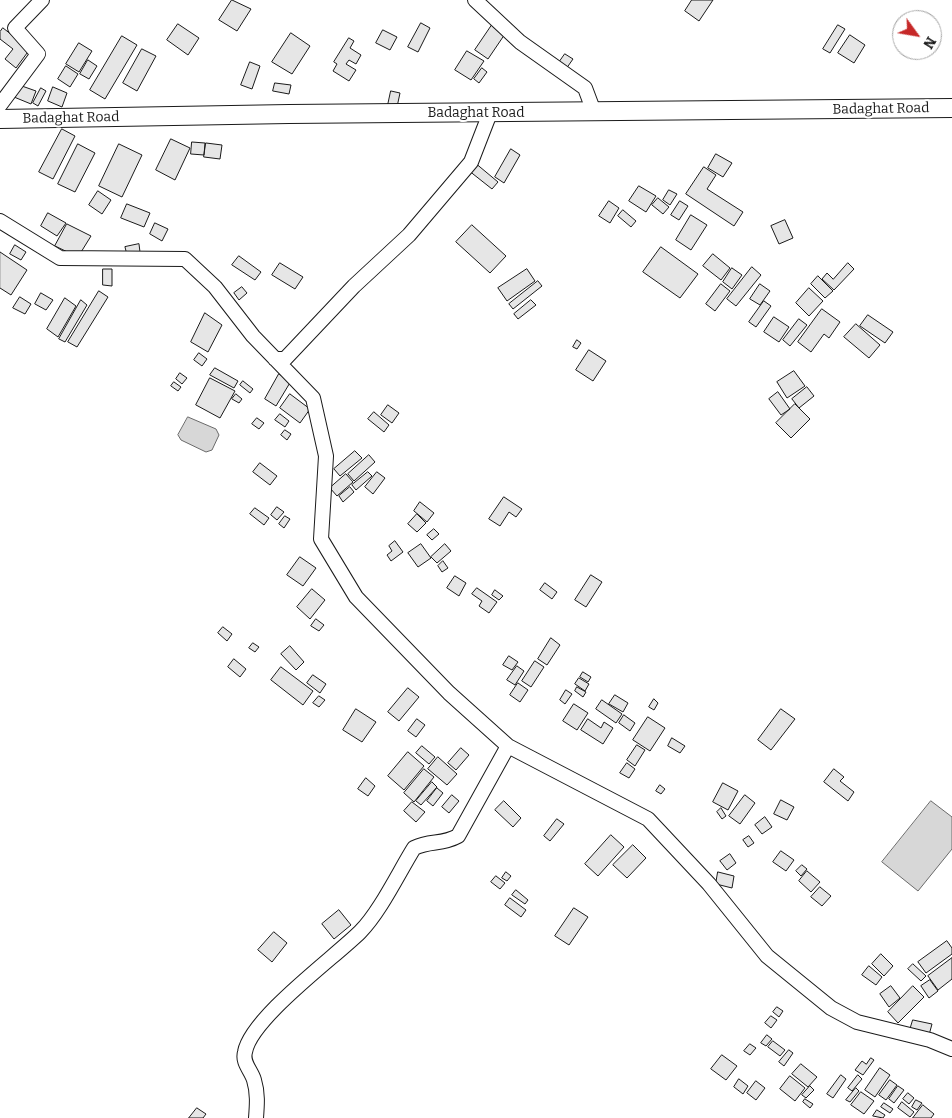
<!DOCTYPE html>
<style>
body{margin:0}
#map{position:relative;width:952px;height:1118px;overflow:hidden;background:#fff;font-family:Bitter,serif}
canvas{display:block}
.north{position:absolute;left:892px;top:10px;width:50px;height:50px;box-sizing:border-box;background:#fff;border:1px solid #a3a3a3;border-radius:50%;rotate:122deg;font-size:14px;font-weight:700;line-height:20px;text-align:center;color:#1a1a1a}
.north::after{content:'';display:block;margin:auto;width:18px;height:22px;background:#c62828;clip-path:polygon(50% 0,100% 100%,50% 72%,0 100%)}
</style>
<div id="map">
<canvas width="952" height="1118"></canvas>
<div class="north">N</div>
</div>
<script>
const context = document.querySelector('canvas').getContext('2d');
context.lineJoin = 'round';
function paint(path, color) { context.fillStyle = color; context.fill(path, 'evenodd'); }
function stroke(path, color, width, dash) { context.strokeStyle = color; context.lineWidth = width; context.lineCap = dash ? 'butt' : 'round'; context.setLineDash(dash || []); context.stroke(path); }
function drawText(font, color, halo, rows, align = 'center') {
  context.font = font + ' Bitter,serif'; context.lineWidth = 4; context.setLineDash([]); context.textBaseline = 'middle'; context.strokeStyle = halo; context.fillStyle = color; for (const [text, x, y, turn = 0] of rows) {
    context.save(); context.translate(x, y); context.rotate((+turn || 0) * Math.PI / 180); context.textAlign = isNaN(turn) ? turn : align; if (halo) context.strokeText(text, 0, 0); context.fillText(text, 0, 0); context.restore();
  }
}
const water = new Path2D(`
 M 188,417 L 216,429 L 219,435 L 212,450 L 206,452 L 181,440 L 178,435 Z
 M 931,801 L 952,817 L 952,849 L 918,891 L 882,862 Z`);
const building = new Path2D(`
 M 232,0 L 251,9 L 237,31 L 219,20 Z
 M 692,0 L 713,0 L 699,21 L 685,11 Z
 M 494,22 L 507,31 L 488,59 L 475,50 Z
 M 421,23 L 430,28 L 418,52 L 408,47 Z
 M 178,24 L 199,38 L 188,55 L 167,40 Z
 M 838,25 L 845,29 L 830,53 L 823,49 Z
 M 3,28 L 30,49 L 16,68 L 5,59 L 13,49 L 0,39 L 0,32 Z
 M 383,30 L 397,37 L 390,50 L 376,43 Z
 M 291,33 L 310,46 L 292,74 L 272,62 Z
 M 850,35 L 865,45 L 854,63 L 838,53 Z
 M 122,36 L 137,45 L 105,99 L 90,90 Z
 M 349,38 L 354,41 L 350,48 L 361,55 L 356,64 L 349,60 L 346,64 L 356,70 L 349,81 L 333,71 L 337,64 L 334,62 Z
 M 79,43 L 92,51 L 79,72 L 66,64 Z
 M 142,49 L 156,56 L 137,91 L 123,83 Z
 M 467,51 L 484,61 L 471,80 L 455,70 Z
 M 565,54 L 573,59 L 566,69 L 558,64 Z
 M 88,60 L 97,66 L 89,79 L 80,74 Z
 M 250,62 L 260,66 L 252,89 L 241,85 Z
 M 66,66 L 78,74 L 70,87 L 58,79 Z
 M 482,68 L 487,72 L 479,83 L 474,79 Z
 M 275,83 L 291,85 L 289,94 L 273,91 Z
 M 19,85 L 36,91 L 31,104 L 14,97 Z
 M 53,87 L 67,93 L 62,107 L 48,101 Z
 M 41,88 L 46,91 L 38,106 L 33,103 Z
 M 391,91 L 400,93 L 397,107 L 388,105 Z
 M 62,129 L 75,136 L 53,179 L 39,172 Z
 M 171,139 L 190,148 L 175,180 L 156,170 Z
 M 192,142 L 205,143 L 204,155 L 191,154 Z
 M 206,143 L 222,145 L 220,159 L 204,157 Z
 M 78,144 L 95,153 L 75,192 L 58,184 Z
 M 119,144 L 142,155 L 122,197 L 99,186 Z
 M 511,149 L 520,155 L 504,183 L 495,177 Z
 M 716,154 L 732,163 L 723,177 L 708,168 Z
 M 474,162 L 498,182 L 492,189 L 468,170 Z
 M 704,167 L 716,175 L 707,189 L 743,212 L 734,226 L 686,194 Z
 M 639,186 L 656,196 L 646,212 L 629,201 Z
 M 669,190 L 677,194 L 670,205 L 663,200 Z
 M 98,191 L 111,200 L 102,214 L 89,205 Z
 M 658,198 L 669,207 L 663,214 L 652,205 Z
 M 609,201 L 619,208 L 610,223 L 599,216 Z
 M 680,201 L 688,206 L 679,220 L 671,215 Z
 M 127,204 L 150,213 L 144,227 L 121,218 Z
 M 623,210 L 636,221 L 631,227 L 618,216 Z
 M 48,213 L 66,223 L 57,236 L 41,226 Z
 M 691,215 L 707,225 L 691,250 L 676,240 Z
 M 785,220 L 793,238 L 779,244 L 771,226 Z
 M 155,223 L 168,229 L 162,241 L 150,234 Z
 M 67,224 L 91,236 L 78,257 L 55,246 Z
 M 472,225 L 506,256 L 490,273 L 456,242 Z
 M 139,244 L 140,252 L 127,255 L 125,247 Z
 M 15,245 L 26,252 L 21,260 L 10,254 Z
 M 661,247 L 698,274 L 680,298 L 643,272 Z
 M 0,252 L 27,270 L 11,295 L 0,288 Z
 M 713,254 L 730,268 L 721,280 L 703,266 Z
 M 239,256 L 261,272 L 255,280 L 232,265 Z
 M 280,263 L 303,277 L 295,289 L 272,275 Z
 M 848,263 L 854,269 L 834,290 L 822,279 L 827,273 L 833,279 Z
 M 752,267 L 761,275 L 736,306 L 727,299 Z
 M 732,268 L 742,275 L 732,289 L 723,282 Z
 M 103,269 L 112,269 L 112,286 L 103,285 Z
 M 527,269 L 535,281 L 507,301 L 498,288 Z
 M 818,276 L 833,291 L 825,298 L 811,284 Z
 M 538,281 L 542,286 L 513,309 L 509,304 Z
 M 721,284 L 730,291 L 715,311 L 706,304 Z
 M 760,284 L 770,291 L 760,305 L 750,299 Z
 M 242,287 L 247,293 L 239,300 L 234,293 Z
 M 809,288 L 823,301 L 809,316 L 796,303 Z
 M 99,291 L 108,297 L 77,347 L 68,342 Z
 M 41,293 L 53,300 L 46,310 L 35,304 Z
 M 20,297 L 31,304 L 25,314 L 13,308 Z
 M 65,298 L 76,306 L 58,337 L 47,329 Z
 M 81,300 L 87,305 L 65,342 L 59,339 Z
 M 531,300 L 536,305 L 518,319 L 514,314 Z
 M 764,301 L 771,306 L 756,327 L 749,322 Z
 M 822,309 L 840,322 L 829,338 L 824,334 L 811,352 L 798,342 Z
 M 205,313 L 222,325 L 208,352 L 191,342 Z
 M 868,315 L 893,332 L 885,343 L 860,326 Z
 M 774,317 L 789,327 L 779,342 L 764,332 Z
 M 799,319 L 807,325 L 790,346 L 783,340 Z
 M 856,324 L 880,345 L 869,358 L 844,337 Z
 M 577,340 L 581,343 L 577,349 L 573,347 Z
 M 589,350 L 606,361 L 593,381 L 576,370 Z
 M 199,353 L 207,359 L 202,366 L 194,360 Z
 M 215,368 L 238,381 L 234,388 L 210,375 Z
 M 794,371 L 805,386 L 787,398 L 777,382 Z
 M 180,373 L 187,378 L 182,384 L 176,379 Z
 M 279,374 L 291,381 L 276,406 L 265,399 Z
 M 210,378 L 235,391 L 220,418 L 196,405 Z
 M 243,381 L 253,389 L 250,393 L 240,385 Z
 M 174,382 L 181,387 L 178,391 L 171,386 Z
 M 807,387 L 814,396 L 799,408 L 792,399 Z
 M 778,392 L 790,409 L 781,415 L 769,399 Z
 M 236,394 L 242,399 L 239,403 L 232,399 Z
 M 290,394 L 310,409 L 300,423 L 280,408 Z
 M 795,404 L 810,419 L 791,438 L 776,423 Z
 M 388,405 L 399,413 L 392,423 L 381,415 Z
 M 374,412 L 389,425 L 384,432 L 368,419 Z
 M 280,414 L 289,421 L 285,427 L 275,420 Z
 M 257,418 L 264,423 L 259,429 L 252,424 Z
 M 285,430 L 291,434 L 287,440 L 281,435 Z
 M 355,451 L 362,458 L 340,476 L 334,469 Z
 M 369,455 L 375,462 L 354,481 L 348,474 Z
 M 260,463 L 277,476 L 270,485 L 253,472 Z
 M 368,472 L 372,476 L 356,490 L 352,485 Z
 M 377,472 L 385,478 L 373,494 L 365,487 Z
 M 346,474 L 353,482 L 337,496 L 330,488 Z
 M 350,487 L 354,492 L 343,502 L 339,496 Z
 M 504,497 L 522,509 L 516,517 L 509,512 L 500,526 L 489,519 Z
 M 420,502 L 434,513 L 427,522 L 414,511 Z
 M 277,507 L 284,512 L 277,520 L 271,515 Z
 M 255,508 L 269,518 L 264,525 L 250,514 Z
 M 417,514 L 426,523 L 417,532 L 408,524 Z
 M 285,516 L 290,519 L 284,528 L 279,524 Z
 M 434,529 L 439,534 L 432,540 L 427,535 Z
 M 395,541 L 403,552 L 391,561 L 387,555 L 392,551 L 389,546 Z
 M 421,544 L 431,558 L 418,567 L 408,553 Z
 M 445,544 L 451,551 L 437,563 L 431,557 Z
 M 300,557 L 316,568 L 303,586 L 287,575 Z
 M 443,561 L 448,568 L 442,572 L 438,566 Z
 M 591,575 L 602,582 L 586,607 L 575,600 Z
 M 455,576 L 466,583 L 459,596 L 447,588 Z
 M 545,583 L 557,592 L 552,599 L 540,590 Z
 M 477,588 L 497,602 L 489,613 L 479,606 L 482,601 L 472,594 Z
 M 312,589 L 325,600 L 310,619 L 297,607 Z
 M 495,590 L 503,596 L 499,600 L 492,595 Z
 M 316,619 L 324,625 L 319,631 L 311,626 Z
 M 223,627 L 232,634 L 227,641 L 218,633 Z
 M 551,638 L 560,645 L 547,665 L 538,659 Z
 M 253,643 L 259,647 L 255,652 L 249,648 Z
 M 290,646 L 304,662 L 296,670 L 281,654 Z
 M 509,656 L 518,662 L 512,670 L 503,665 Z
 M 234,659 L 246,669 L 240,677 L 228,667 Z
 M 535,661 L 544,667 L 531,687 L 522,681 Z
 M 517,666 L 524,671 L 515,685 L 507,680 Z
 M 281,667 L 313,691 L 303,705 L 271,680 Z
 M 583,672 L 591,677 L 588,682 L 580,677 Z
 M 313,675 L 326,684 L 320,693 L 307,683 Z
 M 579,678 L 589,684 L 585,691 L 575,684 Z
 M 518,683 L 528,690 L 520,702 L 510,695 Z
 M 577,687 L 586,692 L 583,697 L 575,691 Z
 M 408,688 L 419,697 L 399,721 L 388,712 Z
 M 566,690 L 572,694 L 565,704 L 560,700 Z
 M 615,695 L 628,703 L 623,712 L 609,704 Z
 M 319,696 L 325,700 L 319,707 L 313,703 Z
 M 654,699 L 658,703 L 654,710 L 649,707 Z
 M 602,700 L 622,714 L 616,723 L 596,709 Z
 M 574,704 L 588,713 L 577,730 L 563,721 Z
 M 356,709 L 376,722 L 362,742 L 343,730 Z
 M 781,709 L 795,719 L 771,750 L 758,740 Z
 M 624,715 L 635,723 L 630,731 L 619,723 Z
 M 648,717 L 665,728 L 650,751 L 633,740 Z
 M 417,719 L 425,725 L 416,737 L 408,731 Z
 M 588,719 L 601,728 L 604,722 L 613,728 L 603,744 L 581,730 Z
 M 672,738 L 685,746 L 680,753 L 668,746 Z
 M 637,745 L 645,750 L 635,766 L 627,760 Z
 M 422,746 L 435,757 L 429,764 L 416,753 Z
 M 461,748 L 469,755 L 456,770 L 448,763 Z
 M 408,752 L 424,766 L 404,790 L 388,776 Z
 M 438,757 L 457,774 L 447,785 L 428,769 Z
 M 627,763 L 635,769 L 629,778 L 620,773 Z
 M 424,769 L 434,777 L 414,802 L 404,793 Z
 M 834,769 L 844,777 L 840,781 L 854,792 L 848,801 L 824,782 Z
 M 366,778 L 375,786 L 368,796 L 358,789 Z
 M 432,782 L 437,787 L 421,805 L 416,801 Z
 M 723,783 L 738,791 L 728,810 L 713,802 Z
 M 660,785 L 665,789 L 661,794 L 656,791 Z
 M 437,788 L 443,793 L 433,806 L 427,801 Z
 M 452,795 L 459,801 L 449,813 L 442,807 Z
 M 745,795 L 755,803 L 740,824 L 729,816 Z
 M 781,800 L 794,807 L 787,820 L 774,814 Z
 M 504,801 L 521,818 L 513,827 L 495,810 Z
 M 412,802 L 425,812 L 416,822 L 404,811 Z
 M 721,808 L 726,816 L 722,819 L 717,812 Z
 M 765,817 L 772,827 L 762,834 L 755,825 Z
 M 557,819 L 564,824 L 550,841 L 544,836 Z
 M 611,835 L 624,847 L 598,876 L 585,864 Z
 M 749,836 L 754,843 L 748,847 L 743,840 Z
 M 633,845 L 646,858 L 627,878 L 613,865 Z
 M 781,851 L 794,860 L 786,871 L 773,862 Z
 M 730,854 L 736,863 L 727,870 L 720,861 Z
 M 802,865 L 807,869 L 801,876 L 796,871 Z
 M 807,871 L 820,882 L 811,892 L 799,881 Z
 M 506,872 L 511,876 L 507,881 L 502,878 Z
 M 718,872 L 734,876 L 732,888 L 716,884 Z
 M 496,876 L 505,883 L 500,889 L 491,882 Z
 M 820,887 L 831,896 L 822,906 L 811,897 Z
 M 516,890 L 528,900 L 525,904 L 512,895 Z
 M 510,898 L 526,910 L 521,917 L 505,905 Z
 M 574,908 L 588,917 L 569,945 L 555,936 Z
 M 339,910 L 351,925 L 334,939 L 322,924 Z
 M 274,932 L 287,943 L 272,962 L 258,950 Z
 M 947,941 L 952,948 L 952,954 L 926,973 L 918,962 Z
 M 881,954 L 893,966 L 884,976 L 872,964 Z
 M 952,958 L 952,979 L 938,990 L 928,976 Z
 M 913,964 L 926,976 L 921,981 L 908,969 Z
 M 869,966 L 882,977 L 876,985 L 862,975 Z
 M 930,980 L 938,991 L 929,998 L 921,986 Z
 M 891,986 L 900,998 L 889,1007 L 880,994 Z
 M 913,986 L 924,997 L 898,1023 L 888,1012 Z
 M 777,1007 L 783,1011 L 779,1017 L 773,1012 Z
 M 771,1016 L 777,1020 L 771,1028 L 765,1023 Z
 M 913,1020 L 932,1024 L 929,1035 L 910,1030 Z
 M 767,1035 L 772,1039 L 766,1046 L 761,1043 Z
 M 773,1041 L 785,1050 L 780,1056 L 768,1047 Z
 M 750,1044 L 756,1048 L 750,1055 L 744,1051 Z
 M 789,1050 L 793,1053 L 784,1066 L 779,1062 Z
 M 722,1055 L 737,1066 L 726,1080 L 711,1069 Z
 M 871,1058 L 874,1060 L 863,1075 L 855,1070 L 862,1061 L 866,1064 Z
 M 801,1064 L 817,1077 L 808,1087 L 792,1074 Z
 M 880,1068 L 890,1075 L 875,1097 L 865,1090 Z
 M 841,1075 L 846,1079 L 833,1098 L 827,1094 Z
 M 858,1075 L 862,1079 L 852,1091 L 848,1088 Z
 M 790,1076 L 805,1088 L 795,1101 L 780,1089 Z
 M 739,1079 L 748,1086 L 743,1094 L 734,1087 Z
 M 890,1080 L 897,1085 L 886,1100 L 879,1095 Z
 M 756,1081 L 765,1088 L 756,1100 L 747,1093 Z
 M 810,1086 L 814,1090 L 806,1098 L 802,1095 Z
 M 898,1086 L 904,1090 L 894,1103 L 889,1099 Z
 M 856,1088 L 859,1091 L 850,1102 L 846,1100 Z
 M 861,1092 L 874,1101 L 864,1114 L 851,1105 Z
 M 908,1093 L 914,1098 L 909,1104 L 903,1099 Z
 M 805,1099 L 813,1104 L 810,1108 L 803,1102 Z
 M 916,1100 L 922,1103 L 917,1110 L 912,1107 Z
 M 902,1102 L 914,1112 L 910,1117 L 898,1108 Z
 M 884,1103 L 893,1109 L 890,1113 L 881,1107 Z
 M 923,1105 L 934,1114 L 931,1118 L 913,1118 Z
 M 197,1108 L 206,1114 L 203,1118 L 189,1118 Z
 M 877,1110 L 885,1115 L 883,1118 L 873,1116 Z`);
const minor = new Path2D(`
 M 475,0 L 520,42 L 585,88 L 594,112
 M 0,105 L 38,54 L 15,28 L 42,0
 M 0,221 L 60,258 L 185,259 L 215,287 L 253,336 L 313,398 L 326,456 L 321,539 L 356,597 L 449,693 L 508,746 L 648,819 L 709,884 L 767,956 L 831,1008 L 857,1022 L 930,1040 L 952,1049
 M 275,359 L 285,359 L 354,286 L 409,235 L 471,162 L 490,113
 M 256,1118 C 257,1105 258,1093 254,1080 C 251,1070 242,1063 245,1052 C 251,1018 335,957 360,932 C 380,912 399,872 414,848 C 430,840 442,845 458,836 L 508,746`);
const major = new Path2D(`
 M 0,119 L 289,114 L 952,108`);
const streetNames = [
 ["Badaghat Road",881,109,-1],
 ["Badaghat Road",476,113],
 ["Badaghat Road",71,118,-1]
];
paint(water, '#d7d7d7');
stroke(water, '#6a6a6a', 1);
paint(building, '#e6e6e6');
stroke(building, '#1a1a1a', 1);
stroke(minor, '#1a1a1a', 16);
stroke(major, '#1a1a1a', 20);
stroke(minor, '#fff', 14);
stroke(major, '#fff', 18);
drawText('14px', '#1a1a1a', '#fff', streetNames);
</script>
